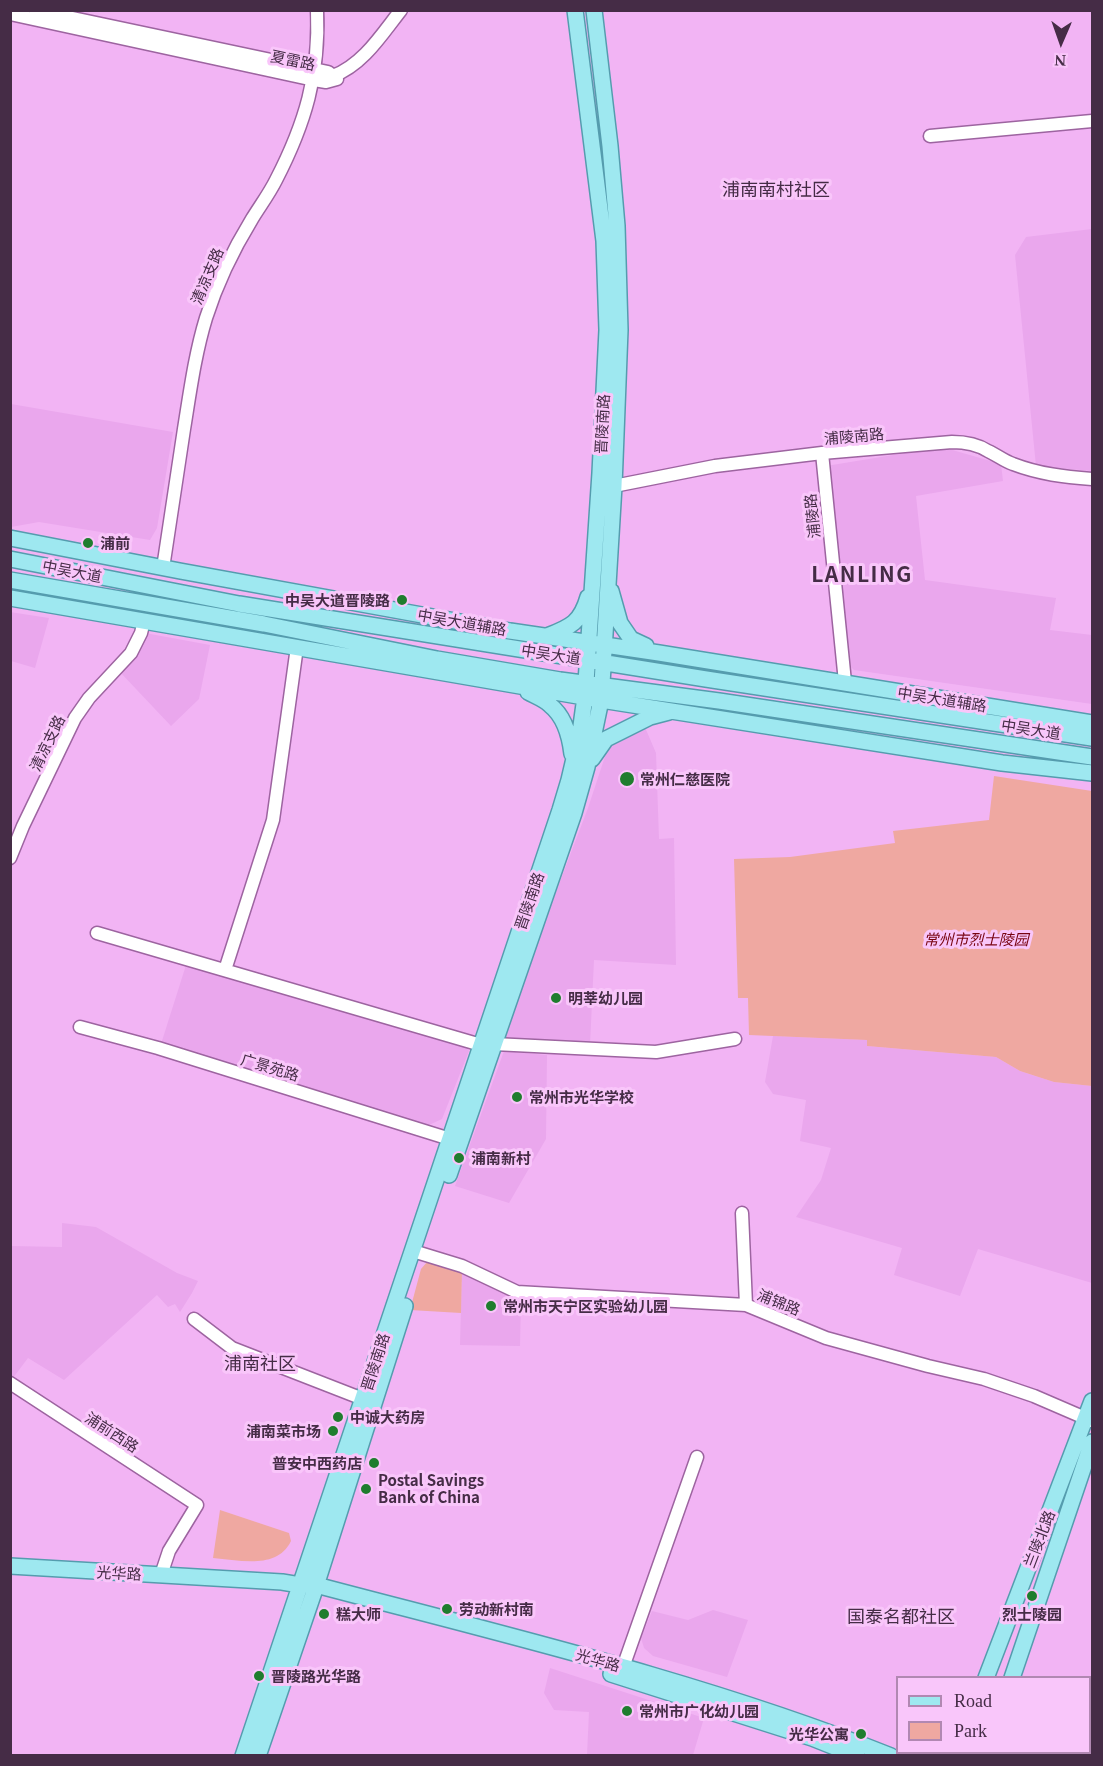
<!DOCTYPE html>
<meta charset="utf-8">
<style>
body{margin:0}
#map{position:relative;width:1103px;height:1766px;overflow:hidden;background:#f2b4f4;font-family:Georgia,serif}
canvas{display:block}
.frame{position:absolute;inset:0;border:12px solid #452c46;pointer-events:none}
.legend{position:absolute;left:896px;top:1676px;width:195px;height:78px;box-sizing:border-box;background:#f9c6fa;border:2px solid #b188b2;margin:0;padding:8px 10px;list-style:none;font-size:18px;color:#452c46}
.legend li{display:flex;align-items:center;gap:12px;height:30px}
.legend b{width:30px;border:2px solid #b188b2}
.north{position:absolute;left:1031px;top:12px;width:60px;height:60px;-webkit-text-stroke:4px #f9c6fa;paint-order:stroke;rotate:182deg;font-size:16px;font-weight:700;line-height:24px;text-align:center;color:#452c46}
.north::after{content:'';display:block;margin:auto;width:21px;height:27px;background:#452c46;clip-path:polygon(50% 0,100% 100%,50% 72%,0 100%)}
</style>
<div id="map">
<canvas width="1103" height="1766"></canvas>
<div class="frame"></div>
<ul class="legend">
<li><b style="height:8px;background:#9ee8f0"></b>Road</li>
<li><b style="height:16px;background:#efa8a1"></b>Park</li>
</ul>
<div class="north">N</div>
</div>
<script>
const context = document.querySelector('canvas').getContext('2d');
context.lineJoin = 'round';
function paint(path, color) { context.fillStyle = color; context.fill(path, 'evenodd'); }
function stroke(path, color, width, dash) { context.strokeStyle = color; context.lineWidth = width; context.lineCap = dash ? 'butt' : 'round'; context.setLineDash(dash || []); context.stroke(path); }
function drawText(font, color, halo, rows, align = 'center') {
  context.font = font + ' Georgia,"Noto Sans SC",serif'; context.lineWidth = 6; context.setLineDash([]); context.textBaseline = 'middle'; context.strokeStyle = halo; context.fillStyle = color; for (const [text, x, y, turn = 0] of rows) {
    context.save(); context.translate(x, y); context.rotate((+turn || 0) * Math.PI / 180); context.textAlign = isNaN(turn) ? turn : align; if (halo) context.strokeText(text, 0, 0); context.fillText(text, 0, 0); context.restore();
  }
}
const built = new Path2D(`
 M 1092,229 L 1092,471 L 1036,466 L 1015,255 L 1026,237 Z
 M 11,404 L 173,432 L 157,528 L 150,540 L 39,522 L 11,527 Z
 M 942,447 L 1001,464 L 1003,481 L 916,496 L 925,580 L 1056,598 L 1050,630 L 1092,635 L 1092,704 L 854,670 L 848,664 L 826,466 Z
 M 10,612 L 49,618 L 35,668 L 11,661 Z
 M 145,633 L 210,645 L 199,699 L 171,726 L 119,671 Z
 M 644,725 L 656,753 L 659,839 L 674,838 L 676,965 L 594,960 L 590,1045 L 510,1041 L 505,1036 L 545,921 L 588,808 L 613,732 Z
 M 187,962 L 465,1043 L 469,1051 L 442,1119 L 429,1125 L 161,1044 Z
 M 773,1036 L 867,1040 L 867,1046 L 996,1057 L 1020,1071 L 1054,1082 L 1092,1086 L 1092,1283 L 978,1249 L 960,1296 L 894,1275 L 902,1248 L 796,1217 L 821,1180 L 831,1148 L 800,1141 L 806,1100 L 773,1094 L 765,1082 Z
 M 504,1051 L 547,1055 L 546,1139 L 509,1203 L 455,1186 Z
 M 62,1223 L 96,1227 L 177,1273 L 198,1281 L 192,1293 L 180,1312 L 175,1304 L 168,1307 L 157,1295 L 64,1380 L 28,1358 L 13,1378 L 10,1376 L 11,1246 L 62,1247 Z
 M 462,1271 L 521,1300 L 520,1346 L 460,1345 Z
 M 713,1610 L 748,1620 L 727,1677 L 653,1656 L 644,1648 L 641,1638 L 652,1611 L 688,1620 Z
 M 550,1668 L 704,1718 L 693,1755 L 587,1755 L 589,1712 L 554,1710 L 544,1693 Z`);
const green = new Path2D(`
 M 994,776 L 1092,791 L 1092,1086 L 1054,1082 L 1020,1071 L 996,1057 L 867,1046 L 867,1040 L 749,1035 L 748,998 L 738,998 L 734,859 L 790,857 L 895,843 L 893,831 L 989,820 Z
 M 436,1261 L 462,1271 L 461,1313 L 410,1310 L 421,1269 L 427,1262 Z
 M 220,1510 L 289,1533 L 291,1541 C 277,1570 240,1560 213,1558 Z`);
const minor = new Path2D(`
 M 35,10 L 328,72 L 337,79
 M 10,14 L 314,80 L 326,82 L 337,79
 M 333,76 C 363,65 382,34 401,10
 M 930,136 L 1092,121
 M 822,453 L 845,682
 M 614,486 L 715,466 L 822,453 L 952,442 C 965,442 977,444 988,451 C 997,455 1004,461 1013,464 C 1039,474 1065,477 1092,479
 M 163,568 C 170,522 177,475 184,429 C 190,392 195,354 206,318 C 217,283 233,250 252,219 C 260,206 269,194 276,180 C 305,124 320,74 317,10
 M 10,858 L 23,826 L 75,718 L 89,698 L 131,653 L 141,633 L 144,621
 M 97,933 L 481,1045
 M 225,970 L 273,820 L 297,647
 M 80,1027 L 158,1048 L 450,1139
 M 494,1044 L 656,1052 L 735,1039
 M 742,1213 L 746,1305
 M 413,1251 L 462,1266 L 517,1292 L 746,1305 L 826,1338 L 928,1366 L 984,1379 L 1034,1396 L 1092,1421
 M 194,1319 L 232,1348 L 363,1399
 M 10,1383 L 197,1505 L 169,1551 L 161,1575
 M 621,1673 L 697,1457`);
const major = new Path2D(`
 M 10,538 L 180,571 L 510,631 L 659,653 L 1092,723
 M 10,559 L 239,604 L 706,679 L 1092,738
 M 10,580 L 264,624 L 437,659 L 560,680 L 719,701 L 1092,757
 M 611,591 L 620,623 L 631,639 L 646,646
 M 10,598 L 601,700 L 1002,763 L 1092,773
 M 547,636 C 571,627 581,622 588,597
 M 528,692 C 535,696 544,699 550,705 C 564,716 570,737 572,754
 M 592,759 L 606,739 L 650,717 L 669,712
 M 449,1175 L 574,813 L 587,767 L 601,700 L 614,486 L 620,330 L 617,226 L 610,146 L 594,10
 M 10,1566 L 282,1582 L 300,1585 L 316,1585 C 509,1636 705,1682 891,1756
 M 611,1674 L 812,1738 L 857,1756
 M 986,1678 L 1092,1401
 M 1012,1678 L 1092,1442
 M 243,1756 L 560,810 L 569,780 L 580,733 L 585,697 L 600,473 L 607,330 L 604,241 L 575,10
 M 258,1756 L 314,1592 L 405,1306
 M 956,1756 L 957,1752
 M 985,1756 L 986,1752`);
const markers = [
 [88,543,6,"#1f7d2e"],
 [402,600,6,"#1f7d2e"],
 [627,779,8,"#1f7d2e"],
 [556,998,6,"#1f7d2e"],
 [517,1097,6,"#1f7d2e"],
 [459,1158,6,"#1f7d2e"],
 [491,1306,6,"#1f7d2e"],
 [338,1417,6,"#1f7d2e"],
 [333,1431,6,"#1f7d2e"],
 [374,1463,6,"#1f7d2e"],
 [366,1489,6,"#1f7d2e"],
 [1032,1596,6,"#1f7d2e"],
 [447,1609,6,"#1f7d2e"],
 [324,1614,6,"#1f7d2e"],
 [259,1676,6,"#1f7d2e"],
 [627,1711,6,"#1f7d2e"],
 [861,1734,6,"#1f7d2e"]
];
const streetNames = [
 ["夏雷路",293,60,12],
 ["清凉支路",207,276,-67],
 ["晋陵南路",602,424,-87],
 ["浦陵南路",854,436,-5],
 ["浦陵路",812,516,-96],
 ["中吴大道",72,571,11],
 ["中吴大道辅路",462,622,10],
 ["中吴大道",551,654,9],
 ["中吴大道辅路",942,699,9],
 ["中吴大道",1031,729,9],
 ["清凉支路",47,743,-64],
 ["晋陵南路",529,901,-71],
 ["广景苑路",270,1067,17],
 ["浦锦路",779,1302,22],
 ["晋陵南路",375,1362,-72],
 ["浦前西路",112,1432,33],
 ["兰陵北路",1039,1539,-69],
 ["光华路",119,1573,3],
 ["光华路",598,1660,16]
];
const poiNames = [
 ["浦前",100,543],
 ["中吴大道晋陵路",390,600,"right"],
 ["常州仁慈医院",640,779],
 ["明莘幼儿园",568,998],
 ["常州市光华学校",529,1097],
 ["浦南新村",471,1158],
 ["常州市天宁区实验幼儿园",503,1306],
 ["中诚大药房",350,1417],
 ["浦南菜市场",321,1431,"right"],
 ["普安中西药店",362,1463,"right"],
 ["Postal Savings",378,1480],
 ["Bank of China",378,1497],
 ["劳动新村南",459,1609],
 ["糕大师",336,1614],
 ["烈士陵园",1032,1614,"center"],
 ["晋陵路光华路",271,1676],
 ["常州市广化幼儿园",639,1711],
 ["光华公寓",849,1734,"right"]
];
const parkNames = [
 ["常州市烈士陵园",976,939]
];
const quarterNames = [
 ["浦南南村社区",776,189],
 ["浦南社区",260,1363],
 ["国泰名都社区",901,1616]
];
const districtNames = [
 ["LANLING",862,574]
];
paint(built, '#eaa7ed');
paint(green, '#efa8a1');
stroke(minor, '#9d64a0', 15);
stroke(major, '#559cae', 18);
stroke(minor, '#fff', 12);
stroke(major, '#9ee8f0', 15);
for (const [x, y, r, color] of markers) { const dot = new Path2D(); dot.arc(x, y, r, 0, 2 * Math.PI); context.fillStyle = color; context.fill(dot); stroke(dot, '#f9c6fa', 2); }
drawText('15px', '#452c46', '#f9c6fa', streetNames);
drawText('bold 15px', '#452c46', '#f9c6fa', poiNames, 'left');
drawText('italic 15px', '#77030f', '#f9c6fa', parkNames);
drawText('18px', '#452c46', '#f9c6fa', quarterNames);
context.letterSpacing = '1.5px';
drawText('bold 21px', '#452c46', '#f9c6fa', districtNames);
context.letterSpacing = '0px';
</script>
